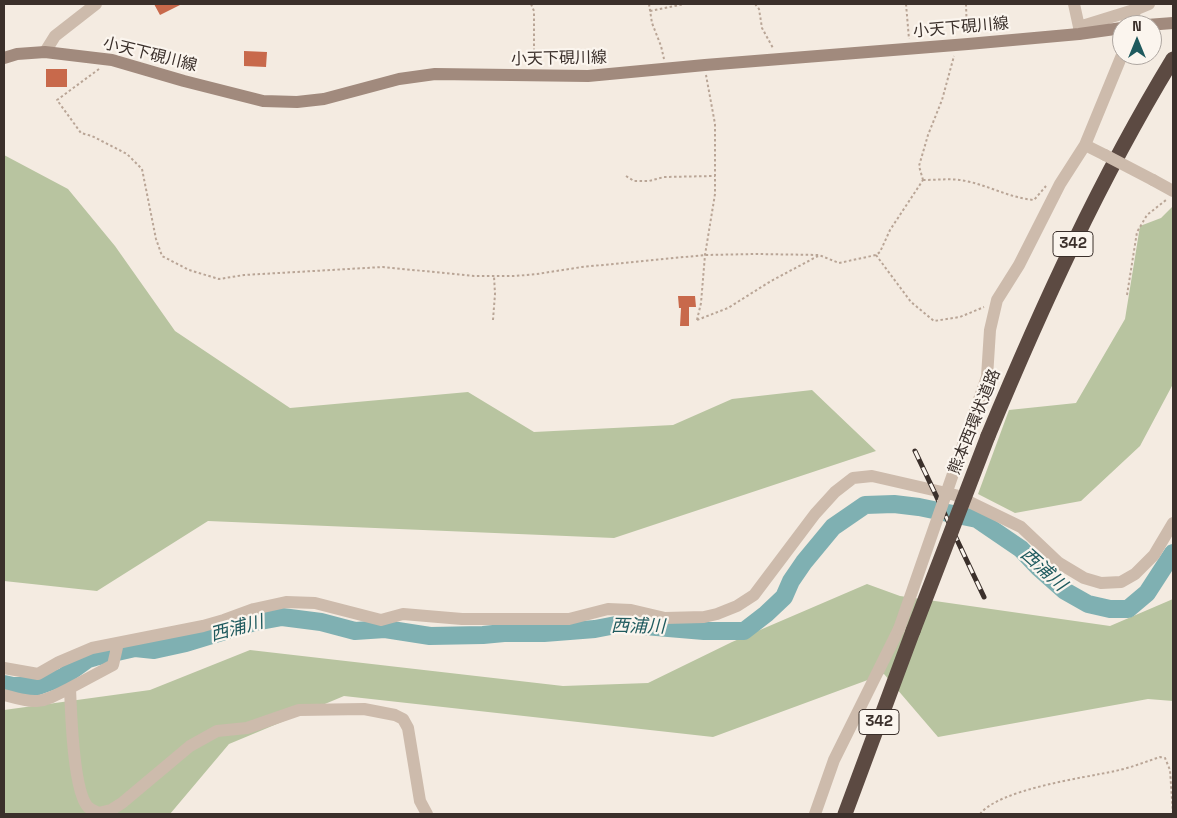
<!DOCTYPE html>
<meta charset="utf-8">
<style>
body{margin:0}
#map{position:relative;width:1177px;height:818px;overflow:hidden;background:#f4ebe1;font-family:"Space Grotesk",sans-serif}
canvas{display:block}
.frame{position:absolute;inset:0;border:5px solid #3b302b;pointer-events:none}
.north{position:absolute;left:1112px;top:15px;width:50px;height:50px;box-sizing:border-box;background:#fbf5ee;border:1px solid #aea6a0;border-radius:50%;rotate:0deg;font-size:14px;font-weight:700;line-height:20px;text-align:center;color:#3b302b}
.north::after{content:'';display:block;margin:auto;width:18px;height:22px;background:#1f5a5e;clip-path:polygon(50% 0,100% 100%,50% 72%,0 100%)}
</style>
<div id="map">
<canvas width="1177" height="818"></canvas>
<div class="frame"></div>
<div class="north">N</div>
</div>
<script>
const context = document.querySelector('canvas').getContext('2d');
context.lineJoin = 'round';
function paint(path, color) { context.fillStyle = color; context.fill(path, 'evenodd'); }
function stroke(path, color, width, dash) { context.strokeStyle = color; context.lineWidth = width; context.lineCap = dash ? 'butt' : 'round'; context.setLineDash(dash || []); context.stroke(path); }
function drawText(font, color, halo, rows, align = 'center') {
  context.font = font + ' "Space Grotesk","Noto Sans JP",sans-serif'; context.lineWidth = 4.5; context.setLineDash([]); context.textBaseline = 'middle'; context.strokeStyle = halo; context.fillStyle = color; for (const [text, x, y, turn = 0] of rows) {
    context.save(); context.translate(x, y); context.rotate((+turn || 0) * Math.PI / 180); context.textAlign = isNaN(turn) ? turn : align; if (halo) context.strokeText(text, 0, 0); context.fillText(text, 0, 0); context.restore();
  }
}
const green = new Path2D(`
 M 4,155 L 68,189 L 115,246 L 175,331 L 290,408 L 468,392 L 534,432 L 673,425 L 732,399 L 812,390 L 876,451 L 614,538 L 208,521 L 97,591 L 4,581 Z
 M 1173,206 L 1173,384 L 1140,446 L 1081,501 L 1015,513 L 978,494 L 1009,410 L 1076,403 L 1125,319 L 1140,226 L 1161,218 Z
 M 867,584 L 900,596 L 1110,626 L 1173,599 L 1173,701 L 1148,699 L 938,737 L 884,674 L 713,737 L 344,696 L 229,744 L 170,814 L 4,814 L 4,710 L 150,690 L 250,650 L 563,686 L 648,683 L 732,642 Z`);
const river = new Path2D(`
 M 4,684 L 13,686 L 38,686 L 63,677 L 88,659 L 95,657 L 135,648 L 154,650 L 186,643 L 255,622 L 282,617 L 321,622 L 355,631 L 385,629 L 430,636 L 483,635 L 504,633 L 544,633 L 595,629 L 621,624 L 704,631 L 744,631 L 766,614 L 784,597 L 791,581 L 804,562 L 833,527 L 865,505 L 894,504 L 919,507 L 977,519 L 1021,549 L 1039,568 L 1065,591 L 1088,604 L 1110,609 L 1128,609 L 1147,593 L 1173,553`);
const building = new Path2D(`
 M 154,4 L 182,4 L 160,15 Z
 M 244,51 L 267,52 L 266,67 L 244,66 Z
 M 46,69 L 67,69 L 67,87 L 46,87 Z
 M 678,296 L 695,296 L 696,307 L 689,307 L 689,326 L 680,326 L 681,308 L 679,308 Z`);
const path = new Path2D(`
 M 531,4 L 534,11 L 534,64
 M 649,4 L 652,23 L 661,46 L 664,59
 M 755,4 L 759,9 L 762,28 L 773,48
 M 906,4 L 909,39
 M 966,4 L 967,34
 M 650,11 L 685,4
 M 99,69 L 57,100 L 81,133 L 92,136 L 127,154 L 142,169 L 156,239 L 162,256 L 189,270 L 219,279 L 244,275 L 383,267 L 474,276 L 515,276 L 537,274 L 582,267 L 705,255 L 757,254 L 819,255 L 839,263 L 876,255 L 880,252 L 890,230 L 923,180
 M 626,176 L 634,181 L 649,181 L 664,177 L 715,176
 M 923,180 C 938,180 952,178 966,181 C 990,186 1010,198 1034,200 L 1046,186
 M 923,180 L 919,166 L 928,135 L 942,100 L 954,56
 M 876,255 L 911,302 L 934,321 L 960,317 L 984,307
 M 1127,295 L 1137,232 L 1147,215 L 1166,200
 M 493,320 L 495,294 L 494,276
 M 697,320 L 701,303 L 705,255 L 715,194 L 715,124 L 706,75
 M 697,320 L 728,308 L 771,281 L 818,256
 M 980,814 C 1000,789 1083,778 1115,771 C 1130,768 1145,762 1160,757 L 1165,758 L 1170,770 L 1173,814`);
const minor = new Path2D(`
 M 1074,4 L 1079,27
 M 1125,25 L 1137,9 L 1149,4
 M 1079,34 L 1079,27 L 1137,9
 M 45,52 L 55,36 L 96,4
 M 1085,145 L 1105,155
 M 1153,180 L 1173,191
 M 970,425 L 987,377 L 990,330 L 997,300 L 1019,265 L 1060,184 L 1085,145 L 1122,55
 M 118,643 L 113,665 L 70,688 C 71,711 73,791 88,807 C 90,809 95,811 98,813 L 111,810 L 122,803 L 190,746 L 217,731 L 247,728 L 299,710 L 364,709 L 395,715 L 403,719 L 408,728 L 420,801 L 427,814
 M 4,668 L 38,674 L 59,662 L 92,648 L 203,626 L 224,620 L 254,609 L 286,602 L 315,603 L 381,620 L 403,614 L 462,619 L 569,619 L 608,609 L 631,610 L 665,618 L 704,617 L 717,614 L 737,606 L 754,595 L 815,514 L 835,492 L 853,478 L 872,476 L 955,495 L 1021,527 L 1059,563 L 1084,578 L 1101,583 L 1121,582 L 1135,574 L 1154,555 L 1173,523
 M 4,695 C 38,704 39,704 70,688
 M 815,814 L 834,760 L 899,629`);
const secondary = new Path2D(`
 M 1147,25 L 1173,23
 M 4,58 L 17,54 L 45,52 L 112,60 L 184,81 L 263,101 L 297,102 L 324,99 L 399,79 L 435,74 L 588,76 L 705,65 L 968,44 L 1079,34 L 1122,28`);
const motorway = new Path2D(`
 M 988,436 C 1042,306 1100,179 1173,59
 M 845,814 L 913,631`);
const rail = new Path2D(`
 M 915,451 L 984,597`);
const minorBridge = new Path2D(`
 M 1105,155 L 1153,180
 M 899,629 L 970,425`);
const motorwayBridge = new Path2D(`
 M 913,631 L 988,436`);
const shields = [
 [1073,244,40],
 [879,722,40]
];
const shieldNames = [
 ["342",1073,244],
 ["342",879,722]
];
const streetNames = [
 ["小天下硯川線",961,28,-5],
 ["小天下硯川線",150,55,14],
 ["小天下硯川線",559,59,-1],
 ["熊本西環状道路",975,422,-68]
];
const waterNames = [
 ["西浦川",1043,570,42],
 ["西浦川",638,627,1],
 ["西浦川",237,629,-15]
];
paint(green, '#b8c4a0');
stroke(river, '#7fb0b2', 18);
paint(building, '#c8694b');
stroke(path, '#b9a596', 2, [2.5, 2.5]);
stroke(minor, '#cdbbac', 12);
stroke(secondary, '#a18a7d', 12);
stroke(motorway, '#5c4a42', 15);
stroke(rail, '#3b302b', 5);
stroke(rail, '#fbf5ee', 3, [9]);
stroke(minorBridge, '#cdbbac', 12);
stroke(motorwayBridge, '#5c4a42', 15);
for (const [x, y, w] of shields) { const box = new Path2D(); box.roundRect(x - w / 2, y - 12.5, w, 25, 4); context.fillStyle = '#fbf5ee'; context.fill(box); stroke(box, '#3b302b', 1); }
drawText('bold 15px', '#3b302b', null, shieldNames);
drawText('16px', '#3b302b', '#fbf5ee', streetNames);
drawText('italic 18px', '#1f5a5e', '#fbf5ee', waterNames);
</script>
